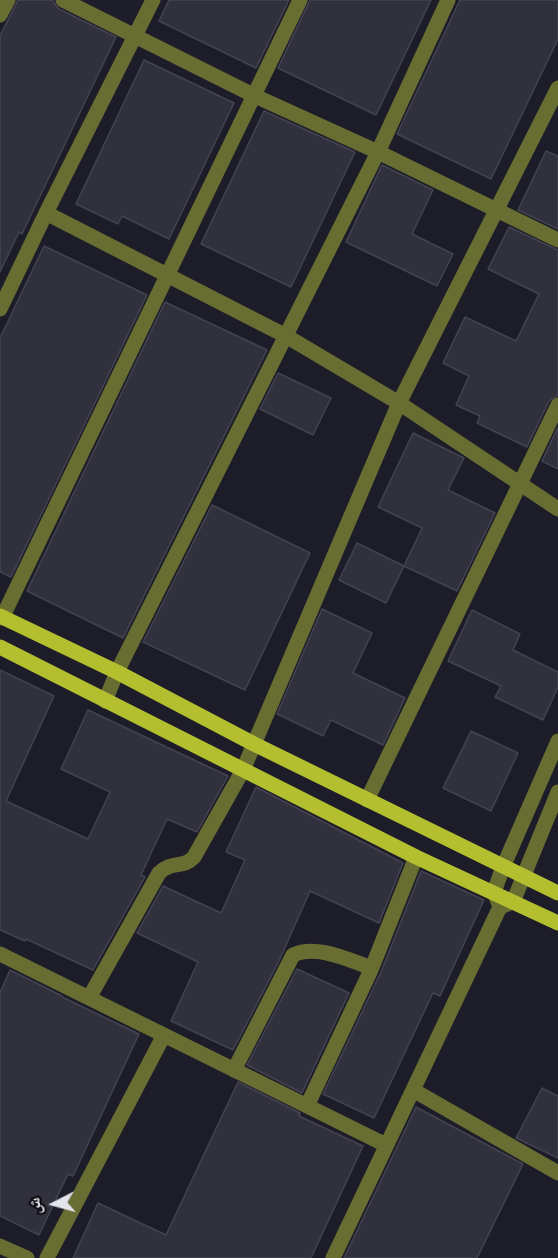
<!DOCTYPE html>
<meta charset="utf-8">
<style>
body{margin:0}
#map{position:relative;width:558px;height:1258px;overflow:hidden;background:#1d1d29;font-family:"Sofia Sans Condensed","Noto Naskh Arabic",sans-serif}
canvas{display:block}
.north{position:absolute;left:24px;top:1174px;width:60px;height:60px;-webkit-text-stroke:4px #08080d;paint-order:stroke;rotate:264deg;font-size:16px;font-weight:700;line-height:24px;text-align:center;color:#e3e3ec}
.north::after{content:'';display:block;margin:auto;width:21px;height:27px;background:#e3e3ec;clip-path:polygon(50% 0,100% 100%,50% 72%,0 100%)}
</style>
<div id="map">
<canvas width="558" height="1258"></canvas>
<div class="north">ش</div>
</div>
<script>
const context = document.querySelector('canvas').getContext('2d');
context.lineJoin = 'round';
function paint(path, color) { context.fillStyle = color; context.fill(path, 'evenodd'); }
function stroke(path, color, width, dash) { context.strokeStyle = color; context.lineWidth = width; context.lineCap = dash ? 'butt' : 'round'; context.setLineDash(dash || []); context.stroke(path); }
const building = new Path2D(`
 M 18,0 L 52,0 L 59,9 L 116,37 L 22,234 L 19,232 L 0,272 L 0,36 Z
 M 169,0 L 289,0 L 256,68 L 159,21 Z
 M 310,0 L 431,0 L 376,115 L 278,68 Z
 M 460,0 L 558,0 L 558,39 L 491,179 L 397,134 Z
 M 144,60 L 234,103 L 169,239 L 122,216 L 118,224 L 76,204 Z
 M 264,111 L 355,152 L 291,287 L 201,244 Z
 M 546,151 L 558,156 L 558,229 L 518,210 Z
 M 382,165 L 433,190 L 412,234 L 453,254 L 437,286 L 346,242 Z
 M 509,227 L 558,250 L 558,395 L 549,401 L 527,447 L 477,423 L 480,416 L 456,405 L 469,376 L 443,363 L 465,317 L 516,341 L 539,294 L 488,269 Z
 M 44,246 L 147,295 L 11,577 L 0,572 L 0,338 Z
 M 165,302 L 267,350 L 123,638 L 27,591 Z
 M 278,373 L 331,398 L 313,435 L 260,409 Z
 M 558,427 L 558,469 L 542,461 Z
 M 413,433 L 464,458 L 448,490 L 495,513 L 457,591 L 404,566 L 422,528 L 378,507 Z
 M 212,505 L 310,553 L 245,690 L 143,642 Z
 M 357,543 L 404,566 L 386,603 L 339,580 Z
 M 322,609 L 372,633 L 353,673 L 405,698 L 383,745 L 331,720 L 323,736 L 277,714 Z
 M 472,610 L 520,634 L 513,650 L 558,672 L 558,687 L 543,720 L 495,697 L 501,686 L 448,661 Z
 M 0,670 L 54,696 L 6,801 L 88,839 L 110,792 L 61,769 L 88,710 L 228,776 L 197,832 L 167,819 L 141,875 L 145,877 L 93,970 L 26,939 L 25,941 L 0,930 Z
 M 471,731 L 518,753 L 491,811 L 443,788 Z
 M 256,787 L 403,863 L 379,923 L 310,891 L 279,961 L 233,1050 L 171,1021 L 198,962 L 137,933 L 163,886 L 221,913 L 245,860 L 226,852 Z
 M 421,871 L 484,900 L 440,996 L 433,993 L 374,1118 L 323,1094 L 381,972 Z
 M 297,969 L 349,993 L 302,1093 L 247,1065 Z
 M 10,970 L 62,996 L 62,997 L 139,1034 L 73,1176 L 68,1174 L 39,1235 L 0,1216 L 0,993 Z
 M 238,1082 L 300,1113 L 299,1116 L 363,1146 L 311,1258 L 73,1258 L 98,1203 L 166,1235 Z
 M 542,1088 L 558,1096 L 558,1158 L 516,1138 Z
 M 416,1107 L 523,1164 L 477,1258 L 344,1258 Z`);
const minor = new Path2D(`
 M 63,0 L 255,96 L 378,152 L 558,240
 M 0,15 L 8,0
 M 46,213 L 286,336 L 399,403 L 558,509
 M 0,309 L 46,213 L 153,0
 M 2,618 L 300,0
 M 105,701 L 117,672 L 378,152 L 448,0
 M 367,800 L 558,405
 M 499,904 L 494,892 L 503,867 L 558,741
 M 0,954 L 386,1145
 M 89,998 L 159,873 C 172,860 183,869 194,857 L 243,770 L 399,403 L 558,88
 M 234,1070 L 293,955 C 317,944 348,960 372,968
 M 413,1090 L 558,1173
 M 307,1106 L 371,970 L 416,857
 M 0,1246 L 27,1258
 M 47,1258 L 164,1035
 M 333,1258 L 500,907 L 513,902 L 558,792`);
const major = new Path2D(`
 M 0,616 L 117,672 L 254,744 L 558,893
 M 0,647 L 416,857 L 558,923`);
paint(building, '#31313e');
stroke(building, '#434351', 1.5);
stroke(minor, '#686e31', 15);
stroke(major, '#b4bf2f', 15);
</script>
